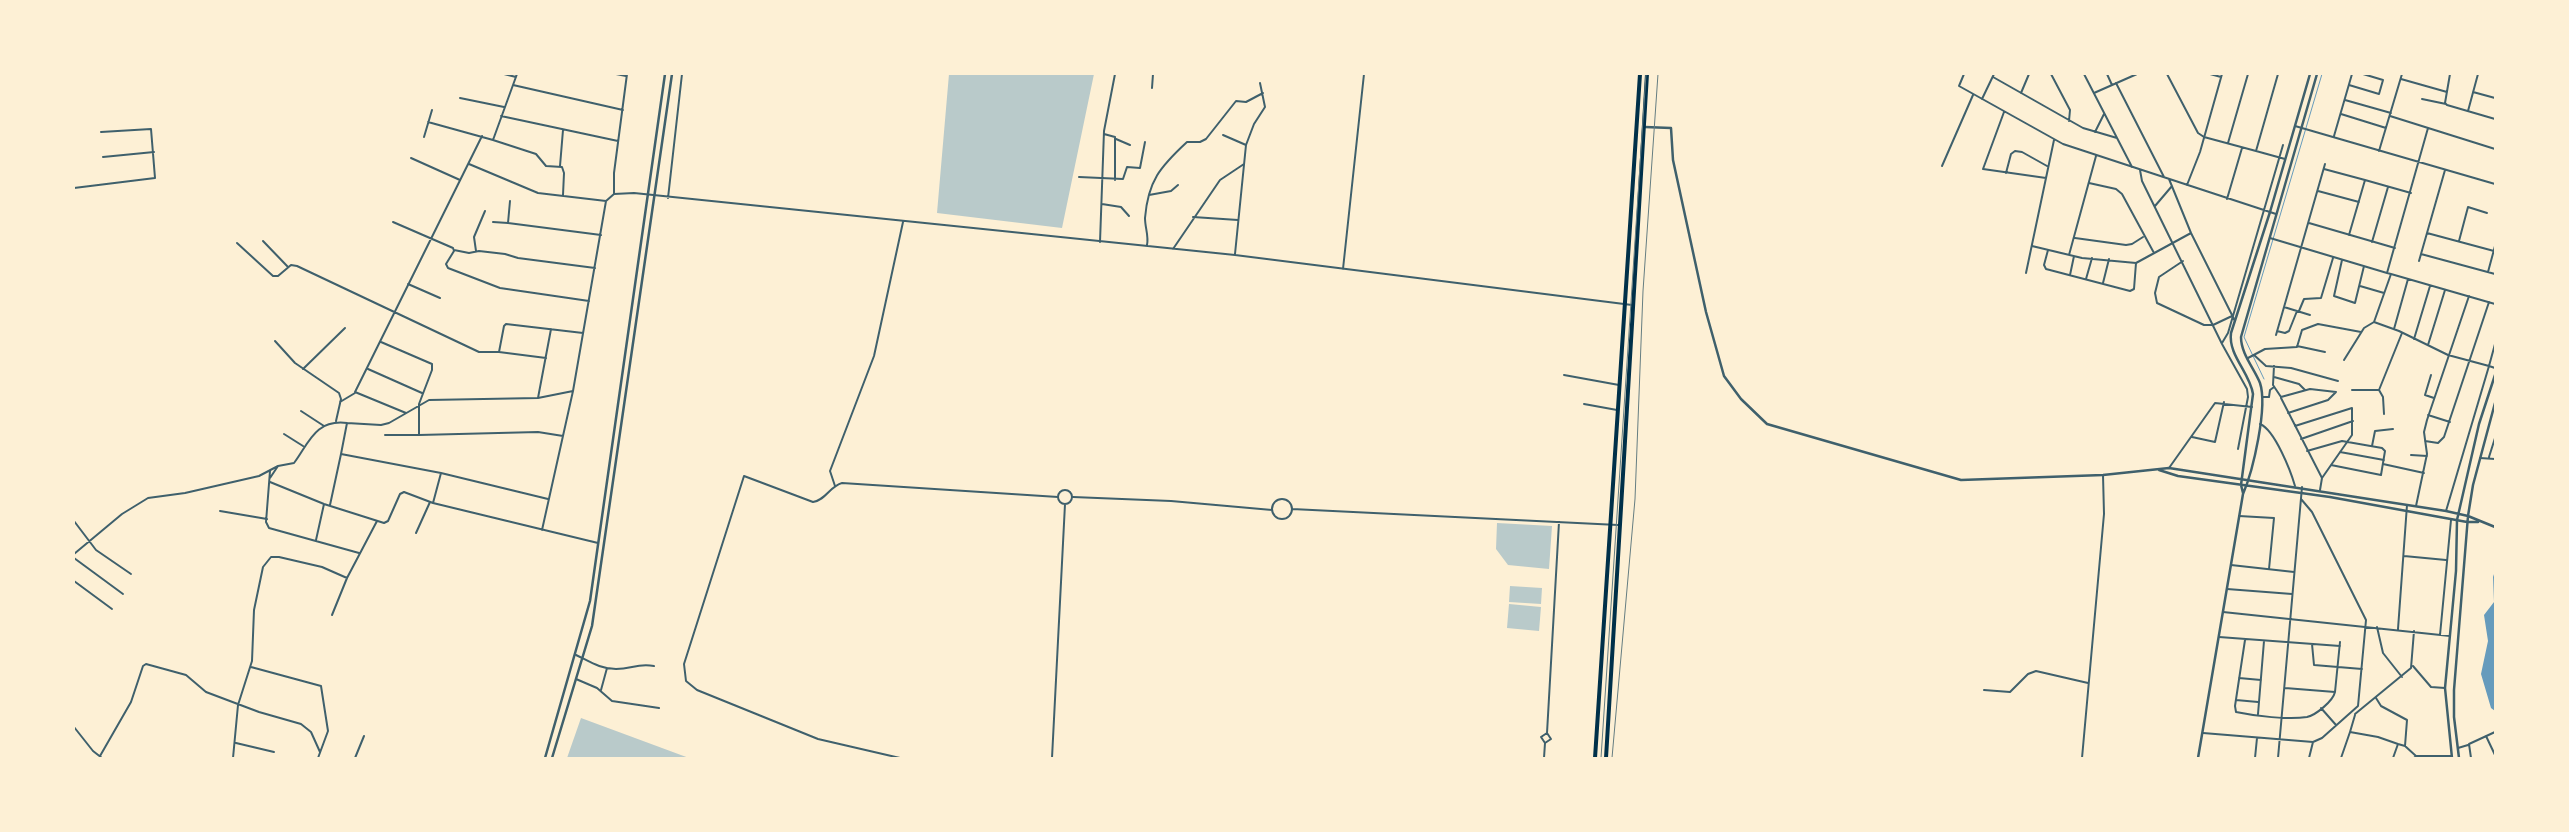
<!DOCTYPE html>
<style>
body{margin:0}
#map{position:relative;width:2569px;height:832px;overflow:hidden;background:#fdf0d5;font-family:"IBM Plex Sans",sans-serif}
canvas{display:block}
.frame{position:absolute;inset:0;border:75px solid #fdf0d5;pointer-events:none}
</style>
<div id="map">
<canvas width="2569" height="832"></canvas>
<div class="frame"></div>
</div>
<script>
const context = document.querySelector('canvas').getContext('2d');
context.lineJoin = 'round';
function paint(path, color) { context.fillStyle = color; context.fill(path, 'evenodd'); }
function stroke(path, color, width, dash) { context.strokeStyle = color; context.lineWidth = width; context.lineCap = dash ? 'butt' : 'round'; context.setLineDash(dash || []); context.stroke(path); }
const green = new Path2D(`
 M 949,74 L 1094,74 L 1062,228 L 937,213 Z
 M 1497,523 L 1552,526 L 1549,569 L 1508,565 L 1496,549 Z
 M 1510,586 L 1542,588 L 1541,604 L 1509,602 Z
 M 1509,604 L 1541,607 L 1539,631 L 1507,628 Z
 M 581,718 L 689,758 L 567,758 Z`);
const water = new Path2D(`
 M 2495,571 L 2495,711 L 2491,708 L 2481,674 L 2488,641 L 2484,615 L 2494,602 L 2493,577 Z`);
const stream = new Path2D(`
 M 2264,379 L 2244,337 L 2322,74`);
const minor = new Path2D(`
 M 504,74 L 516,77
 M 616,74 L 626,76
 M 627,74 L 614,173 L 614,194 L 634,193 L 1235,255 L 1632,305
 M 1964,74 L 1959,86 L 2063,144 L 2276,214
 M 2051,74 L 2070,110 L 2069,121
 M 2084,74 L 2132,167
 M 2107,74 L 2112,85
 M 2167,74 L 2198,133 L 2204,137 L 2256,151
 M 2210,74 L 2221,77
 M 2278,74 L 2256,151 L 2285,159
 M 2450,74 L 2445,103 L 2447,105 L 2495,119
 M 2492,74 L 2495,74
 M 1993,77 L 2083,128 L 2117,138
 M 2401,79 L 2447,92
 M 2116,83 L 2164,177
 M 513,85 L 623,110
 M 2349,85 L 2379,94 L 2383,80 L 2363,74
 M 1152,88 L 1153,74
 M 2473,92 L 2495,98
 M 2021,93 L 2029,74
 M 2094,93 L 2137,74
 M 460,98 L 504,107
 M 1982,99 L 1994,74
 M 2422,99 L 2446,104
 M 2345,100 L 2391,113
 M 2468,111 L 2478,74
 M 2004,112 L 1983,169 L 2046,178 L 2054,140
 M 2341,114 L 2386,128
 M 501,116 L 618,141
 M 2390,116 L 2495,149
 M 428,122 L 493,140 L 517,74
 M 2295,126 L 2495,184
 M 2095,132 L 2104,114
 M 1104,134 L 1115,137 L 1115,180
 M 1223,135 L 1246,145
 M 2334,136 L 2352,74
 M 424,137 L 432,110
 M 1116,139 L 1130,145
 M 493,140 L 536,154 L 546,166 L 562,167 L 564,173 L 563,195
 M 2228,143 L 2248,74
 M 2379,151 L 2402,74
 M 103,157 L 154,152
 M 411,158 L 460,180
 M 469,164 L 538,193 L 606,201
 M 560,166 L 563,130
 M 1942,166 L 1973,95
 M 2324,169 L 2365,180
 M 2140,170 L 2142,181 L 2222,344 L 2247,389 L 2248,397 L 2238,449
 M 2006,173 L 2011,154 L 2015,151 L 2022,152 L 2047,166
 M 1079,177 L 1123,179 L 1127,167 L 1140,168 L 1145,142
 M 2169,179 L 2191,233
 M 2089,183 L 2116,189 L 2122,194 L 2154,253
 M 2187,185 L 2200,152 L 2222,74
 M 74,188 L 155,178 L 151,129 L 101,132
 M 2318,191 L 2359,202
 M 1149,195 L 1171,191 L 1178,185
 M 668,198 L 682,74
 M 2227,199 L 2242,148
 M 510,201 L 508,223 L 601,235
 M 1102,204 L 1121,207 L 1129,216
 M 2155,206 L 2172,186
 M 1193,217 L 1238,220
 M 393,222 L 453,248 L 454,251 L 446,264 L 448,268 L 500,288 L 589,301
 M 493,222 L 508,223
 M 2309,223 L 2395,248
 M 2427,233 L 2494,251
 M 2349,235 L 2365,180 L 2411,193
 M 2075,238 L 2126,245 L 2132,244 L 2143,237
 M 2270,238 L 2387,273 L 2428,128
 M 263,241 L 288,267
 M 2459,241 L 2468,207 L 2487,213
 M 1100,242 L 1104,131 L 1115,74
 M 2372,242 L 2388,187
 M 237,243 L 273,276 L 278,276 L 291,265 L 297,266 L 479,352 L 499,352 L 546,358
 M 1147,245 C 1149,236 1145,228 1145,218 C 1148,181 1160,167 1187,142 L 1200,142 L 1206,139 L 1236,101 L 1246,102 L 1263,93
 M 2032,246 L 2082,258 L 2136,263 L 2191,233 L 2235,321
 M 1173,249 L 1220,180 L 1244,164
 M 454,250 L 469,253 L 479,251 L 505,254 L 518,258 L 595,268
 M 2048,250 L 2044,265 L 2046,269 L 2130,291 L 2134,289 L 2136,263
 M 476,251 L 474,237 L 485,211
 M 1235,254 L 1246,145 L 1254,124 L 1265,107 L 1260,83
 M 2421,254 L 2445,170
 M 2069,255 L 2096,156
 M 2342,260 L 2334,296 L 2355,303 L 2364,266
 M 2183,261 L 2159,277 L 2155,293 L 2157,303 L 2204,325 L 2213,325 L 2232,316
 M 2419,261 L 2421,254 L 2495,274
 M 1343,269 L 1364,74
 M 2488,272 L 2495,246
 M 2026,273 L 2046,178
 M 2387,273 L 2391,274 L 2374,322 L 2399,331 L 2448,355 L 2489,366 L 2446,511
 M 2391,274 L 2495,304
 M 2070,275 L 2074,256
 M 2086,279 L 2092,258
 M 2103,283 L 2109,259
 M 408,284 L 440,298
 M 2360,286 L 2384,293
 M 2284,307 L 2310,315
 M 2299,311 L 2304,299 L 2321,298 L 2333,258
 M 2394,329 L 2408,279
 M 2277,331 L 2285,333 L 2289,331 L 2297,311
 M 2276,335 L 2325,164
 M 2414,339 L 2430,286
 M 275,341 L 295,363 L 339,393 L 341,399 L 336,421
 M 381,342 L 432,364 L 432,370 L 419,404 L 419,435 L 538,432 L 563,436
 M 2222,343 L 2228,333 L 2283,145
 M 2495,344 L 2489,366 L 2495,368
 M 2428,345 L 2445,290
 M 2297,346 L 2325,352
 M 499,352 L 504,326 L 506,324 L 583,333
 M 2254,355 L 2266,366 L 2291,368 L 2338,381
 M 2248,358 L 2265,349 L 2297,347 L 2302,330 L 2318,324 L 2361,332
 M 2344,360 L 2364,328 L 2374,322
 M 2274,366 L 2273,385 L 2281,397 L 2310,389 L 2336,392
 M 303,369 L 345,328
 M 368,369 L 422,393
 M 1564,375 L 1619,385
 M 2431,375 L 2425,395 L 2434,398
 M 2274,377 L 2299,384 L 2305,390
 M 2352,390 L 2379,390 L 2402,333
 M 2379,390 L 2383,397 L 2384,414
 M 2262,397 L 2269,397 L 2270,390 L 2274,387
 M 538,398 L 551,329
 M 2281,398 L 2322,478
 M 340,402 L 355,393
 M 1584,404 L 1617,410
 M 301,411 L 324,426
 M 406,413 L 355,392 L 482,136
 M 2288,413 L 2328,400 L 2336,392
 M 2428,415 L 2450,422
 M 2260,424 C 2275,430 2291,472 2295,486
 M 2295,426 L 2352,408 L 2352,435 L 2322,478 L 2320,490
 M 284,434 L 303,446
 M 385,435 L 419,435
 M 2192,437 L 2215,442 L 2224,402
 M 2301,439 L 2353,421
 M 2425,441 L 2438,443 L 2444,437 L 2489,302
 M 2372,446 L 2375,431 L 2393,429
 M 2307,451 L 2342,441 L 2382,448 L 2385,451 L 2381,475 L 2331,465
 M 2340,452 L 2384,460
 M 2411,455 L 2427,456
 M 2489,457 L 2495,438
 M 2480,458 L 2495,459
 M 2383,464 L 2424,473
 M 2169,468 L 2215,403 L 2252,407
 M 270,471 L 266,522 L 269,528 L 359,553
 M 441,473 L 341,454 L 347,423 L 381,425 L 389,423 L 429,400 L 538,398 L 573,391
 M 270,478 L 278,466
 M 270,482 L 324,504 L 384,523 L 388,521 L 400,494 L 404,492 L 433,503 L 598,543
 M 835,486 L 830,471 L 874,356 L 903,222
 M1058 497a7 7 0 1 1 14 0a7 7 0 1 1-14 0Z
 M 1073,497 L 1171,501 L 1272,510
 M1272 509a10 10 0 1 1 20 0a10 10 0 1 1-20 0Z
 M 433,503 L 441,473 L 548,499
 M 330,505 L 341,454
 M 2416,506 L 2427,454 L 2424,432 L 2427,420 L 2469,296
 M 1292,509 L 1618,525
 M 220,511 L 267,519
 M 2239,516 L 2274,518 L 2269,569
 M 74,521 L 96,550 L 131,574
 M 542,530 L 573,391 L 606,201 L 614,194
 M 416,533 L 430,502
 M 316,540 L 324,504
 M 74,554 L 122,514 L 148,498 L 185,493 L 259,476 L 278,466 L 294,463 C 309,443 315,419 347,423
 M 2404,556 L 2446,560
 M 74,558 L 123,594
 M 2231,565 L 2294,572
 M 74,581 L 112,609
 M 2227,589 L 2292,594
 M 2223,612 L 2450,636
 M 332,615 L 347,578 L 377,521
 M 2377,627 L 2383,653 L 2402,677
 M 2398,629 L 2407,505
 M 2440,635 L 2451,520
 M 2219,637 L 2340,646
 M 2245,640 L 2235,706 L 2236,712 C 2255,716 2288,720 2307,717 C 2316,715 2333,701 2335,692
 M 2312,644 L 2314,665 L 2362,669
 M 576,655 C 589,661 600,669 616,669 C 632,669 637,663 654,666
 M 2413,666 L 2431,687 L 2445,688
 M 251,667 L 321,686 L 328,731 L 318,758
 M 2239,678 L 2261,680
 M 576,679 L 597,688 L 612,701 L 659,708
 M 2285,688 L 2335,692 L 2340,642
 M 601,690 L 607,668
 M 1984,690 L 2010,692 L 2028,674 L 2036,671 L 2088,683
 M 2376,698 L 2381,706 L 2407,720 L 2405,746
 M 2236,700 L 2258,702
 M 2321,708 L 2336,725
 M 2258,714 L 2264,641
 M 2355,714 L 2411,668 L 2414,631
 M 74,727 L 93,751 L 102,758
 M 2350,732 L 2355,715
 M 1547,733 L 1559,522
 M 2203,733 L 2313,742 L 2322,738 L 2358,706 L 2366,620 L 2312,512 L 2301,499
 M 2486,736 L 2495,755
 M 236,743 L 274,752
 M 2458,748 L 2468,745
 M 100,756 L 131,702 L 143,666 L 146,664 L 186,675 L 206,692 L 259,712 L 301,724 L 311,732 L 320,752
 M 2416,756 L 2451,756
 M 233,758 L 238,705 L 252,661 L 254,610 L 263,567 L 271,557 L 279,557 L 322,567 L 347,578
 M 355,758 L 364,736
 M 900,758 L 818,739 L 697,690 L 686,681 L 684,664 L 744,476 L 813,502 C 826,500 830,486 842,483 L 1058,497
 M 1052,758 L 1065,504
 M 1544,758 L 1545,743 L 1551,739 L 1547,733 L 1541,737 L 1545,743
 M 2082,758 L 2104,514 L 2103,475
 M 2255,758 L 2257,738
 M 2278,758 L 2302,487
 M 2309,758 L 2313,742
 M 2341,758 L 2350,732 L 2378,737 L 2398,744
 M 2393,758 L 2398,744 L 2405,746 L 2416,756 L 2414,758
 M 2471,758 L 2469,744 L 2495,732`);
const tertiary = new Path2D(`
 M 1645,127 L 1671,128 L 1673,160 L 1706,312 L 1724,376 L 1741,399 L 1767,424 L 1961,480 L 2103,475 L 2169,468 L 2446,511 L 2468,516 L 2495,527
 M 2159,470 L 2178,476 L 2330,497 L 2467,522 L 2478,522
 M 2243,493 L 2241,485 L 2253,394 C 2250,373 2228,355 2231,333 L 2270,212 L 2310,74
 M 545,758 L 590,601 L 665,74
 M 552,758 L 592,626 L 672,74
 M 2198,758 L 2243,494 C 2253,471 2268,407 2260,383 C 2254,368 2241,354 2241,337 L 2317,74
 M 2452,758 L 2445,688 L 2456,571 L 2457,520 L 2479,424 L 2495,375
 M 2459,758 L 2454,717 L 2454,690 L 2468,516 L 2473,485 L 2495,403`);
const trunk = new Path2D(`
 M 1595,758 L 1640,74
 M 1606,758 L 1647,74`);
const rail = new Path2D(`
 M 1601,758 L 1646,74
 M 1612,758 L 1635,499 L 1643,291 L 1658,74`);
paint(green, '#b9caca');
paint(water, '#669bbc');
stroke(stream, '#669bbc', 1);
stroke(minor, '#3f606c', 2);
stroke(tertiary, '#3f606c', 2.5);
stroke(trunk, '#003049', 4);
stroke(rail, '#657d81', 1);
</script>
